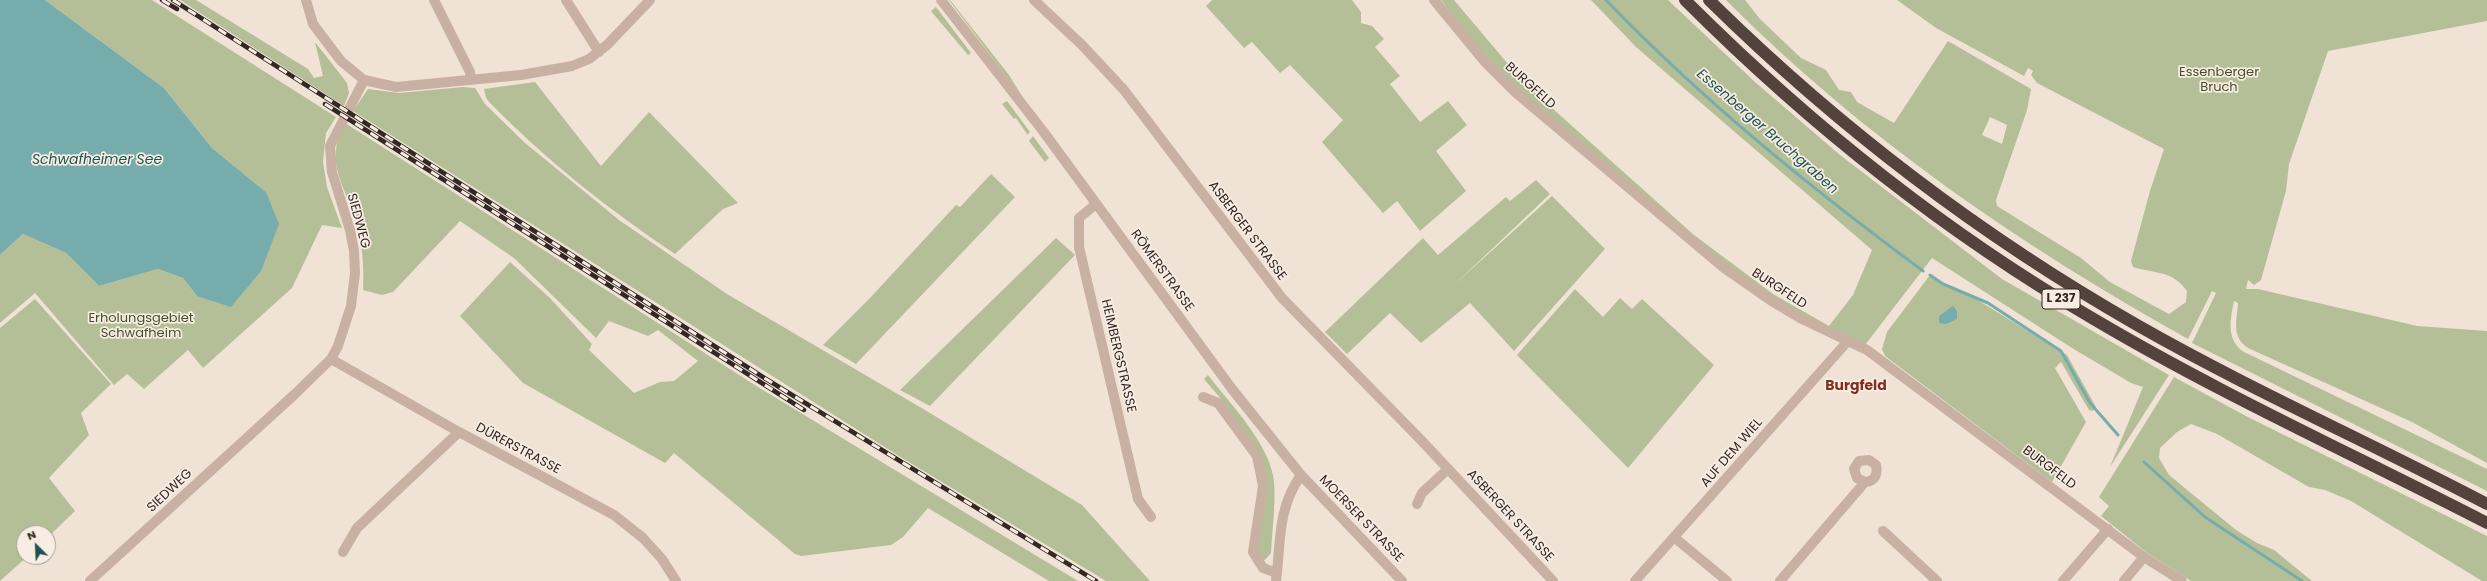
<!DOCTYPE html>
<meta charset="utf-8">
<style>
body{margin:0}
#map{position:relative;width:2487px;height:581px;overflow:hidden;background:#f0e3d6;font-family:Poppins,sans-serif}
canvas{display:block}
.north{position:absolute;left:16px;top:525px;width:40px;height:40px;box-sizing:border-box;background:#f8ede2;border:1px solid #a99e96;border-radius:50%;rotate:336deg;font-size:11px;font-weight:700;line-height:16px;text-align:center;color:#332825}
.north::after{content:'';display:block;margin:auto;width:14px;height:18px;background:#1b5454;clip-path:polygon(50% 0,100% 100%,50% 72%,0 100%)}
</style>
<div id="map">
<canvas width="2487" height="581"></canvas>
<div class="north">N</div>
</div>
<script>
const context = document.querySelector('canvas').getContext('2d');
context.lineJoin = 'round';
function paint(path, color) { context.fillStyle = color; context.fill(path, 'evenodd'); }
function stroke(path, color, width, dash) { context.strokeStyle = color; context.lineWidth = width; context.lineCap = dash ? 'butt' : 'round'; context.setLineDash(dash || []); context.stroke(path); }
function drawText(font, color, halo, rows, align = 'center') {
  context.font = font + ' Poppins,sans-serif'; context.lineWidth = 3.5; context.setLineDash([]); context.textBaseline = 'middle'; context.strokeStyle = halo; context.fillStyle = color; for (const [text, x, y, turn = 0] of rows) {
    context.save(); context.translate(x, y); context.rotate((+turn || 0) * Math.PI / 180); context.textAlign = isNaN(turn) ? turn : align; if (halo) context.strokeText(text, 0, 0); context.fillText(text, 0, 0); context.restore();
  }
}
const green = new Path2D(`
 M 45,0 L 152,0 L 336,117 L 326,133 L 323,162 L 327,187 L 342,228 L 322,225 L 292,288 L 203,368 L 188,350 L 144,389 L 127,374 L 114,385 L 35,293 L 0,323 L 0,255 L 23,234 L 66,253 L 99,286 L 158,269 L 183,278 L 197,296 L 266,192 L 212,148 L 164,88 Z
 M 180,0 L 196,0 L 308,69 L 314,78 L 323,76 L 315,42 L 347,83 L 349,93 L 344,106 Z
 M 949,0 L 950,0 L 1009,75 L 1025,101 Z
 M 1212,0 L 1352,0 L 1361,12 L 1361,23 L 1372,26 L 1384,39 L 1375,47 L 1400,76 L 1390,84 L 1420,122 L 1448,101 L 1467,125 L 1436,151 L 1466,191 L 1420,231 L 1397,201 L 1383,213 L 1322,142 L 1343,120 L 1290,65 L 1280,73 L 1252,42 L 1244,48 L 1206,6 Z
 M 1441,0 L 1454,0 L 1524,83 L 1694,235 L 1773,294 L 1829,326 L 1853,295 L 1872,250 L 1636,47 L 1591,0 L 1668,0 L 1755,82 L 1840,155 L 2002,279 L 2169,375 L 2110,467 L 2143,387 L 2131,383 L 2072,348 L 1932,258 L 1865,345 L 1800,315 L 1741,277 L 1516,88 L 1477,48 Z
 M 1726,0 L 1745,0 L 1760,19 L 1801,58 L 1826,70 L 1839,90 L 1851,92 L 1857,102 L 1894,123 L 1948,41 L 2031,89 L 2027,110 L 1996,200 L 1997,206 L 2081,258 L 2110,282 L 2169,314 L 2186,302 L 2187,291 C 2172,270 2156,274 2133,267 L 2131,261 L 2150,191 L 2164,149 L 2037,83 L 2031,75 L 2033,71 L 2028,68 L 2024,76 L 1936,28 L 1897,0 L 2487,0 L 2487,21 L 2328,51 L 2289,164 L 2286,191 L 2261,280 L 2254,285 L 2248,280 L 2246,289 L 2258,289 L 2417,326 L 2487,331 L 2487,463 L 2412,422 L 2248,348 C 2231,337 2237,320 2238,303 L 2234,301 C 2230,320 2226,340 2244,352 L 2487,469 L 2487,491 L 2192,343 L 2216,293 L 2212,291 L 2188,339 C 2021,246 1861,136 1726,0 ZM 1990,117 L 2007,125 L 2002,144 L 1982,135 Z
 M 936,7 L 971,53 L 968,55 L 931,11 Z
 M 535,82 L 601,166 L 649,112 L 738,203 L 723,209 L 675,254 C 609,210 546,160 490,103 L 486,98 L 484,89 Z
 M 463,87 L 475,88 L 485,104 L 524,142 L 619,220 L 727,294 L 925,410 L 1082,505 L 1150,581 L 1106,581 L 902,458 L 353,111 L 368,89 L 399,93 Z
 M 1007,101 L 1030,132 L 1026,136 L 1027,134 L 1016,118 L 1014,119 L 1002,104 Z
 M 345,123 L 758,387 L 1078,581 L 1049,581 L 928,508 L 903,537 L 891,545 L 801,556 L 795,554 L 674,453 L 665,463 L 523,383 L 460,316 L 510,262 L 550,298 L 592,344 L 589,350 L 634,393 L 660,382 L 674,381 L 698,361 L 658,330 L 648,336 L 609,321 L 596,338 L 514,258 L 460,221 L 393,292 L 382,295 L 363,290 L 363,293 C 364,270 363,250 358,228 C 348,188 322,165 345,123 Z
 M 1033,136 L 1049,158 L 1045,162 L 1029,141 Z
 M 991,174 L 1015,197 L 856,364 L 823,345 L 870,298 L 956,205 L 960,207 Z
 M 1536,180 L 1550,194 L 1454,285 L 1552,196 L 1605,249 L 1514,351 L 1470,303 L 1421,343 L 1390,313 L 1347,354 L 1325,332 L 1423,238 L 1438,255 L 1506,197 L 1510,201 Z
 M 1056,238 L 1075,255 L 930,406 L 900,390 Z
 M 1930,275 L 1948,286 L 1963,291 L 2067,355 L 2096,407 L 2093,411 L 2089,410 L 2061,362 L 2055,368 L 2086,422 L 2052,482 L 1885,356 L 1882,349 L 1887,332 Z
 M 1575,289 L 1603,317 L 1620,298 L 1632,309 L 1642,299 L 1714,365 L 1628,468 L 1517,355 Z
 M 35,299 L 111,384 L 81,413 L 89,435 L 49,478 L 75,511 L 48,537 L 48,533 L 24,533 L 24,557 L 27,557 L 0,581 L 0,328 Z
 M 1208,375 C 1230,404 1271,445 1274,482 C 1276,504 1272,530 1271,553 L 1265,560 L 1260,559 L 1257,554 L 1265,474 L 1221,399 L 1204,379 Z
 M 2174,377 L 2244,415 L 2487,536 L 2487,581 L 2482,581 L 2351,501 L 2325,490 L 2309,487 L 2217,434 L 2191,424 L 2177,432 L 2160,448 L 2159,458 L 2169,475 L 2236,530 L 2257,543 L 2274,550 L 2312,581 L 2191,581 L 2146,552 L 2101,516 L 2109,506 L 2099,497 Z`);
const water = new Path2D(`
 M 0,0 L 45,0 L 164,88 L 212,148 L 266,192 L 279,224 L 261,271 L 231,307 L 197,296 L 183,278 L 158,269 L 99,286 L 66,253 L 23,234 L 0,255 Z
 M 1953,306 L 1957,311 L 1957,319 L 1946,324 L 1939,323 L 1939,316 Z`);
const stream = new Path2D(`
 M 1606,0 C 1702,100 1811,188 1923,271
 M 1930,275 L 1943,284 L 1988,303 L 2061,351 L 2090,403 L 2118,435
 M 2144,462 L 2205,517 L 2302,581`);
const minor = new Path2D(`
 M 306,0 L 313,24 L 341,61 L 364,80 L 396,87 L 521,75 L 572,66 L 589,59 L 607,45 L 650,0
 M 434,0 L 470,72 L 471,80
 M 566,0 L 599,52
 M 941,0 L 1043,131 L 1232,389 L 1301,475 L 1402,581
 M 1034,0 L 1082,45 L 1124,90 L 1282,298 L 1421,440 L 1553,581
 M 1434,0 L 1485,62 L 1516,93 L 1724,268 L 1770,300 L 1800,318 L 1867,350 L 2144,557 L 2182,581
 M 1096,204 L 1079,218 L 1079,247 L 1138,499 L 1151,517
 M 331,359 L 459,432 L 614,515 L 643,538 L 662,559 L 676,581
 M 1203,397 L 1218,403 L 1257,456 L 1263,486 L 1253,552 L 1263,568 L 1277,573
 M 1417,504 L 1422,493 L 1448,469
 M 1883,531 L 1937,581
 M 1675,538 L 1727,581
 M 343,552 L 357,528 L 459,432
 M 90,581 L 295,394 L 331,359 L 338,346 L 351,306 L 355,273 L 354,251 L 350,230 L 332,172 L 330,146 L 364,80
 M 1276,581 C 1281,542 1277,509 1301,475
 M 1635,581 L 1847,342
 M 1780,581 L 1865,482 C 1875,481 1878,475 1876,465 L 1869,460 L 1859,461 L 1854,469 L 1857,478 L 1865,482
 M 2063,581 L 2108,529
 M 2124,581 L 2144,557`);
const highway = new Path2D(`
 M 1685,0 C 1807,122 1943,231 2092,318 C 2220,394 2355,455 2487,523
 M 1709,0 C 1837,126 1981,236 2137,325 C 2251,390 2371,443 2487,504`);
const rail = new Path2D(`
 M 162,0 L 177,9
 M 173,0 L 766,379 L 1096,581
 M 325,104 L 804,410`);
const shields = [
 [2061,299,38]
];
const shieldNames = [
 ["L 237",2061,299]
];
const parkNames = [
 ["Essenberger",2219,73],
 ["Bruch",2219,88],
 ["Erholungsgebiet",141,319],
 ["Schwafheim",141,334]
];
const streetNames = [
 ["BURGFELD",1530,86,42],
 ["SIEDWEG",358,221,75],
 ["ASBERGER STRASSE",1247,231,53],
 ["RÖMERSTRASSE",1162,271,54],
 ["BURGFELD",1779,289,33],
 ["HEIMBERGSTRASSE",1118,356,77],
 ["DÜRERSTRASSE",518,449,28],
 ["AUF DEM WIEL",1732,453,-49],
 ["BURGFELD",2049,468,37],
 ["SIEDWEG",170,491,-43],
 ["ASBERGER STRASSE",1510,516,47],
 ["MOERSER STRASSE",1361,519,46]
];
const waterNames = [
 ["Essenberger Bruchgraben",1767,132,41],
 ["Schwafheimer See",97,160]
];
const neighbourhoodNames = [
 ["Burgfeld",1856,386]
];
paint(green, '#b4bf97');
paint(water, '#76adac');
stroke(stream, '#76adac', 3);
stroke(minor, '#c8b1a3', 10);
stroke(highway, '#54423c', 12);
stroke(rail, '#332825', 4.5);
stroke(rail, '#f8ede2', 3, [9]);
for (const [x, y, w] of shields) { const box = new Path2D(); box.roundRect(x - w / 2, y - 10, w, 20, 3); context.fillStyle = '#f8ede2'; context.fill(box); stroke(box, '#332825', 1); }
drawText('bold 12px', '#332825', null, shieldNames);
drawText('13px', '#455129', '#f8ede2', parkNames);
drawText('13px', '#332825', '#f8ede2', streetNames);
drawText('italic 14px', '#1b5454', '#f8ede2', waterNames);
drawText('bold 14px', '#81301e', '#f8ede2', neighbourhoodNames);
</script>
